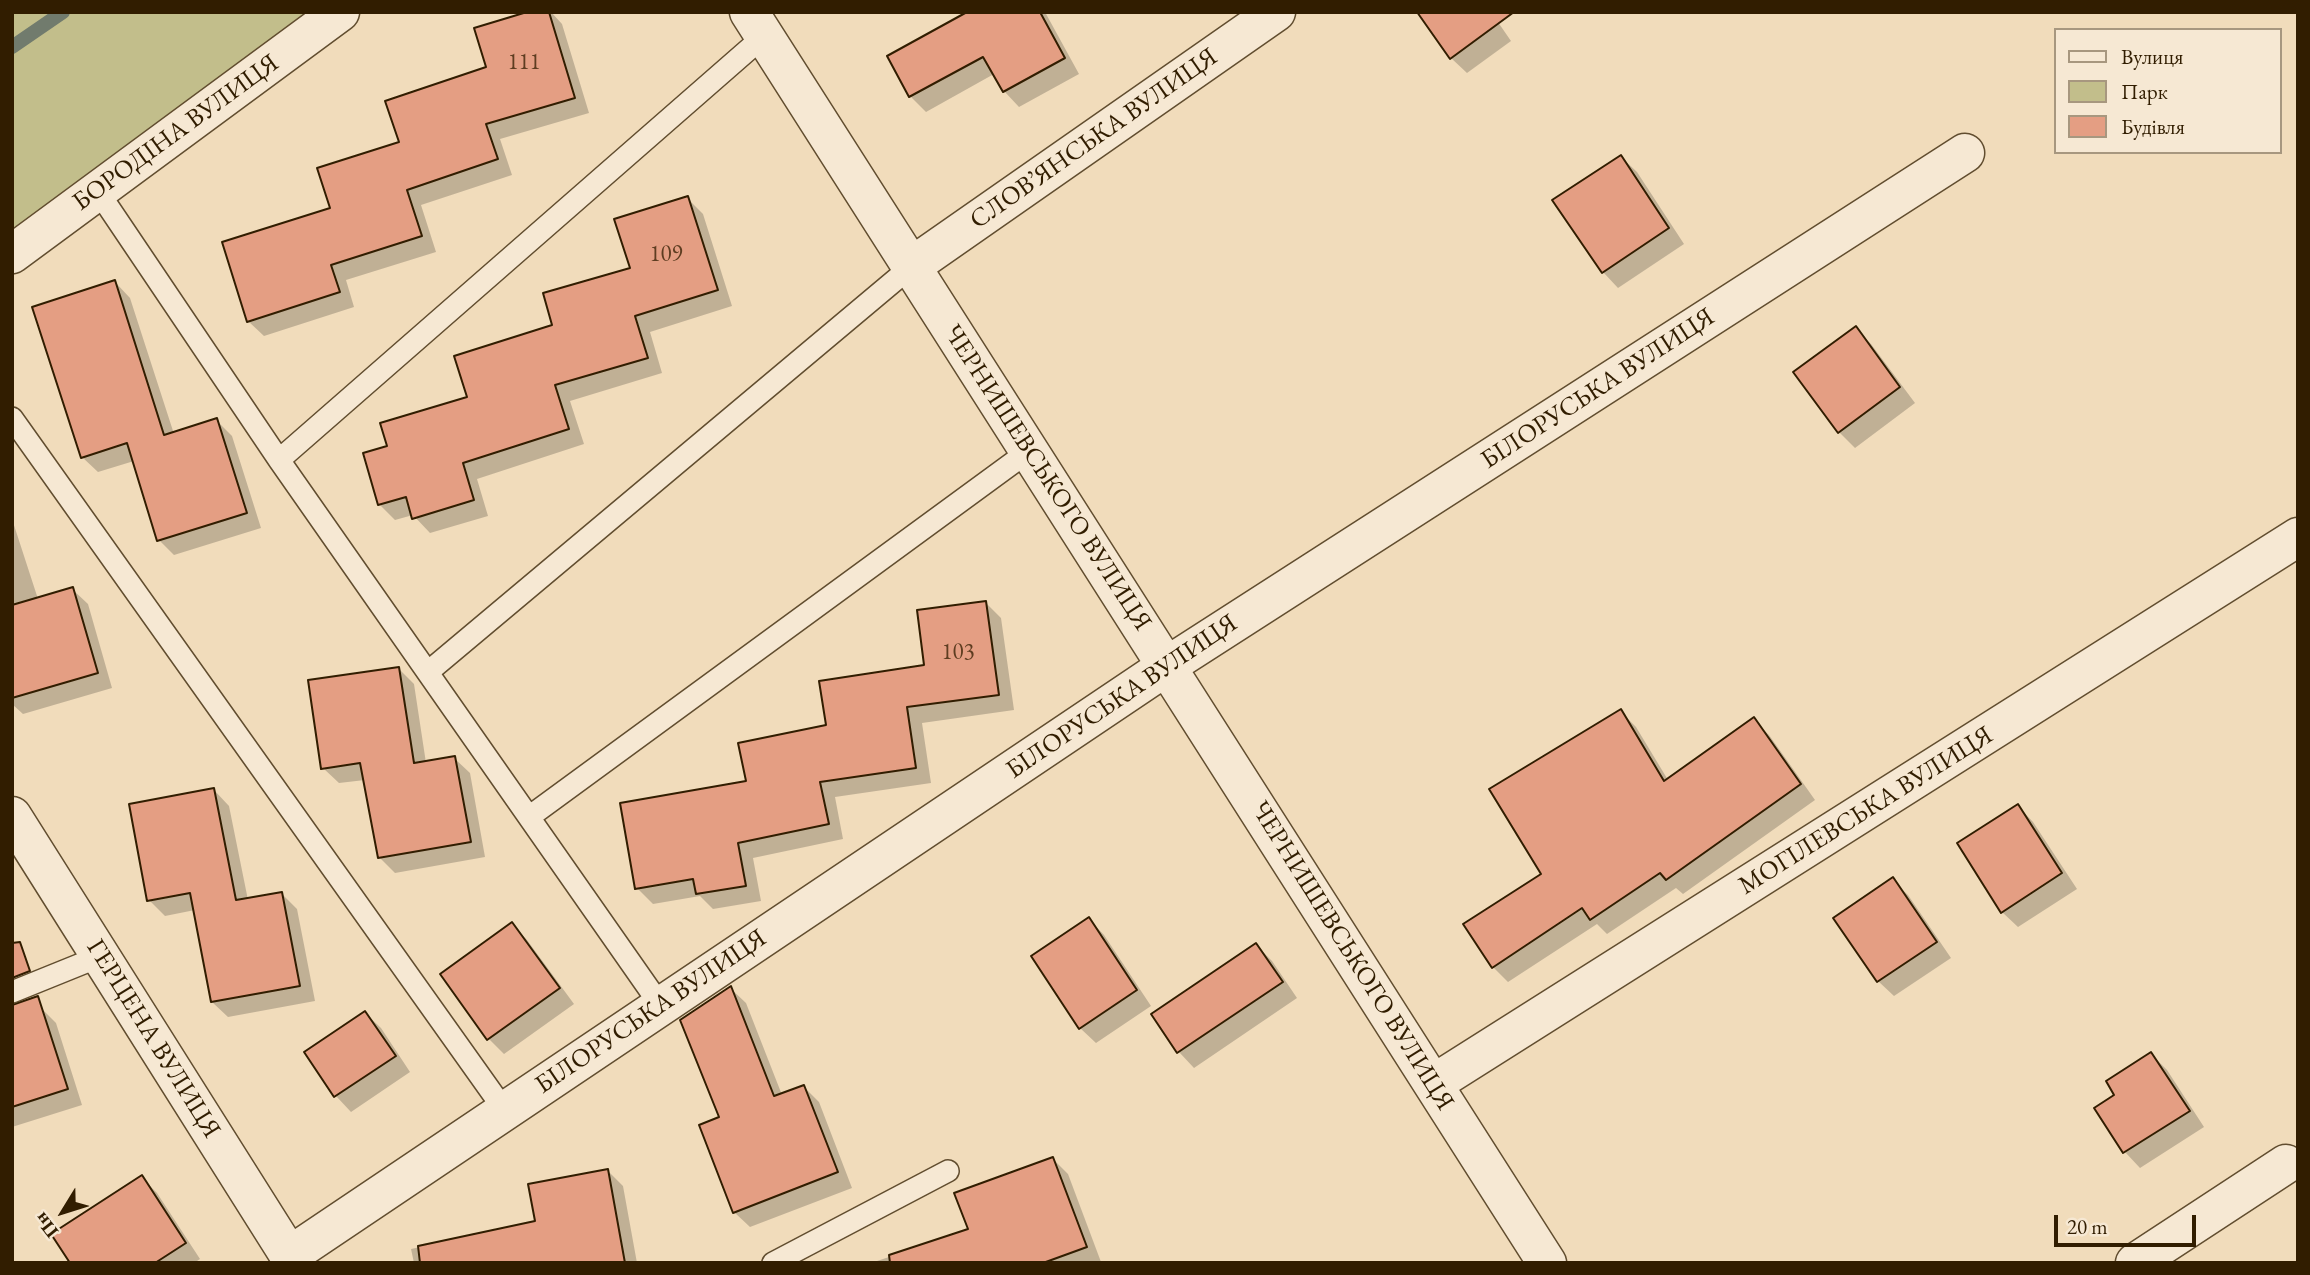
<!DOCTYPE html>
<meta charset="utf-8">
<style>
body{margin:0}
#map{position:relative;width:2310px;height:1275px;overflow:hidden;background:#f1dcbb;font-family:"EB Garamond",serif}
canvas{display:block}
.frame{position:absolute;inset:0;border:14px solid #311d00;pointer-events:none}
.legend{position:absolute;left:2054px;top:28px;width:228px;height:126px;box-sizing:border-box;background:#f6e8d3;border:2px solid #a7977f;margin:0;padding:9px 12px;list-style:none;font-size:21px;color:#311d00}
.legend li{display:flex;align-items:center;gap:14px;height:35px}
.legend b{width:35px;border:2px solid #a7977f}
.north{position:absolute;left:28px;top:1177px;width:70px;height:70px;-webkit-text-stroke:5px #f6e8d3;paint-order:stroke;rotate:232deg;font-size:19px;font-weight:700;line-height:28px;text-align:center;color:#311d00}
.north::after{content:'';display:block;margin:auto;width:24px;height:32px;background:#311d00;clip-path:polygon(50% 0,100% 100%,50% 72%,0 100%)}
.scale{position:absolute;left:2054px;top:1215px;width:142px;height:32px;box-sizing:border-box;border:4px solid #311d00;border-top:0;padding-left:9px;font-size:21px;line-height:24px;white-space:nowrap;color:#311d00;-webkit-text-stroke:5px #f6e8d3;paint-order:stroke}
</style>
<div id="map">
<canvas width="2310" height="1275"></canvas>
<div class="frame"></div>
<ul class="legend">
<li><b style="height:9px;background:#f6e8d3"></b>Вулиця</li>
<li><b style="height:19px;background:#c2be8b"></b>Парк</li>
<li><b style="height:19px;background:#e49e83"></b>Будівля</li>
</ul>
<div class="north">Пн</div>
<div class="scale">20 m</div>
</div>
<script>
const context = document.querySelector('canvas').getContext('2d');
context.lineJoin = 'round';
function paint(path, color) { context.fillStyle = color; context.fill(path, 'evenodd'); }
function stroke(path, color, width, dash) { context.strokeStyle = color; context.lineWidth = width; context.lineCap = dash ? 'butt' : 'round'; context.setLineDash(dash || []); context.stroke(path); }
function drawText(font, color, halo, rows, align = 'center') {
  context.font = font + ' "EB Garamond",serif'; context.lineWidth = 5; context.setLineDash([]); context.textBaseline = 'middle'; context.strokeStyle = halo; context.fillStyle = color; for (const [text, x, y, turn = 0] of rows) {
    context.save(); context.translate(x, y); context.rotate((+turn || 0) * Math.PI / 180); context.textAlign = isNaN(turn) ? turn : align; if (halo) context.strokeText(text, 0, 0); context.fillText(text, 0, 0); context.restore();
  }
}
const green = new Path2D(`
 M 12,12 L 338,12 L 12,250 Z`);
const shadow = new Path2D(`
 M 533,12 L 551,12 L 562,24 L 589,113 L 500,139 L 512,175 L 421,205 L 436,252 L 346,280 L 354,307 L 264,336 L 248,321 L 332,209 L 402,143 L 488,68 Z
 M 971,12 L 1045,12 L 1079,74 L 1019,107 L 1004,91 L 994,74 L 926,112 L 910,96 Z
 M 1491,12 L 1511,41 L 1467,73 L 1451,58 Z
 M 1621,157 L 1637,172 L 1684,244 L 1618,288 L 1603,272 Z
 M 687,198 L 703,214 L 732,306 L 650,332 L 662,373 L 570,401 L 584,444 L 477,479 L 488,516 L 430,533 L 413,515 L 395,520 L 380,505 L 365,455 L 389,447 L 469,398 L 554,326 L 632,269 Z
 M 115,282 L 130,298 L 174,434 L 216,420 L 232,436 L 261,528 L 174,555 L 159,540 L 134,461 L 98,472 L 82,457 Z
 M 1855,328 L 1871,344 L 1915,403 L 1855,448 L 1839,432 L 1796,372 Z
 M 12,519 L 38,599 L 72,589 L 88,604 L 112,688 L 23,714 L 12,704 Z
 M 986,603 L 1001,618 L 1014,710 L 922,723 L 931,783 L 835,797 L 843,839 L 753,858 L 761,901 L 713,909 L 700,896 L 653,904 L 637,888 L 748,783 L 828,726 L 926,667 Z
 M 398,668 L 414,684 L 426,763 L 454,758 L 470,773 L 485,857 L 395,873 L 379,857 L 365,780 L 339,783 L 323,768 Z
 M 1620,711 L 1636,727 L 1668,780 L 1753,720 L 1769,735 L 1815,800 L 1683,894 L 1676,888 L 1607,934 L 1597,924 L 1508,982 L 1493,967 L 1543,875 Z
 M 214,790 L 229,806 L 248,900 L 282,894 L 297,909 L 315,1001 L 228,1017 L 212,1002 L 195,910 L 165,916 L 149,900 Z
 M 2018,806 L 2033,822 L 2077,889 L 2018,927 L 2002,912 Z
 M 1892,880 L 1908,895 L 1951,958 L 1894,996 L 1878,981 Z
 M 1089,919 L 1104,935 L 1151,1006 L 1096,1043 L 1080,1028 Z
 M 512,924 L 527,940 L 574,1004 L 504,1054 L 489,1039 Z
 M 1256,945 L 1272,961 L 1297,998 L 1194,1068 L 1179,1052 L 1153,1014 Z
 M 730,988 L 746,1003 L 782,1095 L 804,1087 L 819,1102 L 852,1188 L 750,1227 L 734,1212 L 721,1118 Z
 M 40,1007 L 56,1023 L 82,1105 L 12,1127 L 12,1016 Z
 M 365,1013 L 381,1028 L 410,1072 L 351,1112 L 336,1096 L 307,1053 Z
 M 2151,1054 L 2167,1070 L 2204,1127 L 2140,1168 L 2125,1152 L 2097,1108 L 2117,1095 Z
 M 1053,1159 L 1068,1174 L 1101,1262 L 871,1263 L 970,1230 Z
 M 608,1171 L 623,1186 L 637,1263 L 414,1263 L 411,1249 L 537,1222 Z
 M 141,1177 L 157,1193 L 200,1259 L 194,1263 L 67,1263 Z`);
const stream = new Path2D(`
 M 12,47 L 63,12`);
const building = new Path2D(`
 M 527,12 L 549,12 L 575,98 L 486,124 L 498,159 L 407,190 L 422,236 L 331,265 L 340,292 L 247,322 L 222,242 L 330,208 L 317,168 L 399,142 L 385,101 L 486,67 L 474,28 Z
 M 967,12 L 1040,12 L 1065,58 L 1003,92 L 983,57 L 909,97 L 887,56 Z
 M 1417,12 L 1514,12 L 1450,59 Z
 M 1621,155 L 1669,228 L 1602,273 L 1552,200 Z
 M 688,196 L 718,290 L 635,316 L 648,358 L 555,385 L 569,429 L 463,463 L 474,500 L 412,519 L 406,497 L 378,505 L 363,453 L 387,446 L 380,423 L 467,397 L 454,356 L 552,325 L 543,293 L 630,268 L 614,219 Z
 M 115,280 L 164,435 L 217,418 L 247,513 L 157,541 L 127,443 L 81,458 L 32,307 Z
 M 1856,326 L 1900,387 L 1838,433 L 1793,372 Z
 M 73,587 L 98,673 L 12,698 L 12,605 Z
 M 986,601 L 999,695 L 907,707 L 916,768 L 820,782 L 829,824 L 738,843 L 746,886 L 696,894 L 693,879 L 635,889 L 620,803 L 746,781 L 738,743 L 826,725 L 819,681 L 924,665 L 917,610 Z
 M 399,667 L 414,763 L 455,756 L 471,842 L 378,858 L 360,763 L 321,769 L 308,680 Z
 M 1621,709 L 1664,781 L 1754,717 L 1801,784 L 1666,880 L 1660,873 L 1590,920 L 1582,908 L 1492,968 L 1463,924 L 1541,874 L 1489,789 Z
 M 214,788 L 236,900 L 282,892 L 300,986 L 211,1002 L 190,893 L 147,901 L 129,804 Z
 M 2018,804 L 2062,873 L 2001,913 L 1957,843 Z
 M 1893,877 L 1937,942 L 1877,982 L 1833,918 Z
 M 1089,917 L 1137,990 L 1079,1029 L 1031,956 Z
 M 512,922 L 560,988 L 487,1040 L 440,974 Z
 M 20,942 L 30,971 L 12,978 L 12,943 Z
 M 1256,943 L 1283,982 L 1177,1053 L 1151,1014 Z
 M 731,986 L 774,1096 L 804,1085 L 838,1172 L 733,1213 L 699,1125 L 719,1117 L 680,1020 Z
 M 38,996 L 68,1089 L 12,1107 L 12,1005 Z
 M 365,1011 L 396,1056 L 334,1097 L 304,1052 Z
 M 2151,1052 L 2190,1111 L 2123,1153 L 2094,1108 L 2114,1095 L 2106,1081 Z
 M 1053,1157 L 1087,1247 L 1043,1263 L 890,1263 L 889,1255 L 968,1229 L 954,1193 Z
 M 608,1169 L 625,1263 L 420,1263 L 418,1246 L 535,1221 L 528,1184 Z
 M 142,1175 L 186,1243 L 155,1263 L 70,1263 L 51,1234 Z`);
const service = new Path2D(`
 M 97,190 L 279,460 L 661,1006
 M 12,418 L 505,1111
 M 279,460 L 764,36
 M 428,672 L 912,266
 M 529,817 L 1029,451
 M 12,992 L 101,956
 M 773,1263 L 948,1171`);
const minor = new Path2D(`
 M 749,12 L 1547,1263
 M 12,254 L 340,12
 M 912,266 L 1276,12
 M 12,816 L 294,1263
 M 1433,1084 L 2298,537
 M 289,1256 L 1167,666 L 1965,153
 M 2135,1263 L 2286,1164`);
const numberNames = [
 ["111",524,63],
 ["109",666,255],
 ["103",958,653]
];
const streetNames = [
 ["БОРОДІНА ВУЛИЦЯ",176,133,-36],
 ["СЛОВ’ЯНСЬКА ВУЛИЦЯ",1094,139,-35],
 ["БІЛОРУСЬКА ВУЛИЦЯ",1598,389,-33],
 ["ЧЕРНИШЕВСЬКОГО ВУЛИЦЯ",1047,478,57],
 ["БІЛОРУСЬКА ВУЛИЦЯ",1122,697,-34],
 ["МОГІЛЕВСЬКА ВУЛИЦЯ",1866,811,-32],
 ["ЧЕРНИШЕВСЬКОГО ВУЛИЦЯ",1352,956,58],
 ["БІЛОРУСЬКА ВУЛИЦЯ",651,1012,-34],
 ["ГЕРЦЕНА ВУЛИЦЯ",153,1039,58]
];
paint(green, '#c2be8b');
paint(shadow, '#0003');
stroke(stream, '#717b6d', 14);
paint(building, '#e49e83');
stroke(building, '#311d00', 2);
stroke(service, '#614d2f', 24);
stroke(minor, '#614d2f', 41);
stroke(service, '#f6e8d3', 21);
stroke(minor, '#f6e8d3', 38);
drawText('23px', '#5e3d21', null, numberNames);
drawText('26px', '#311d00', '#f6e8d3', streetNames);
</script>
